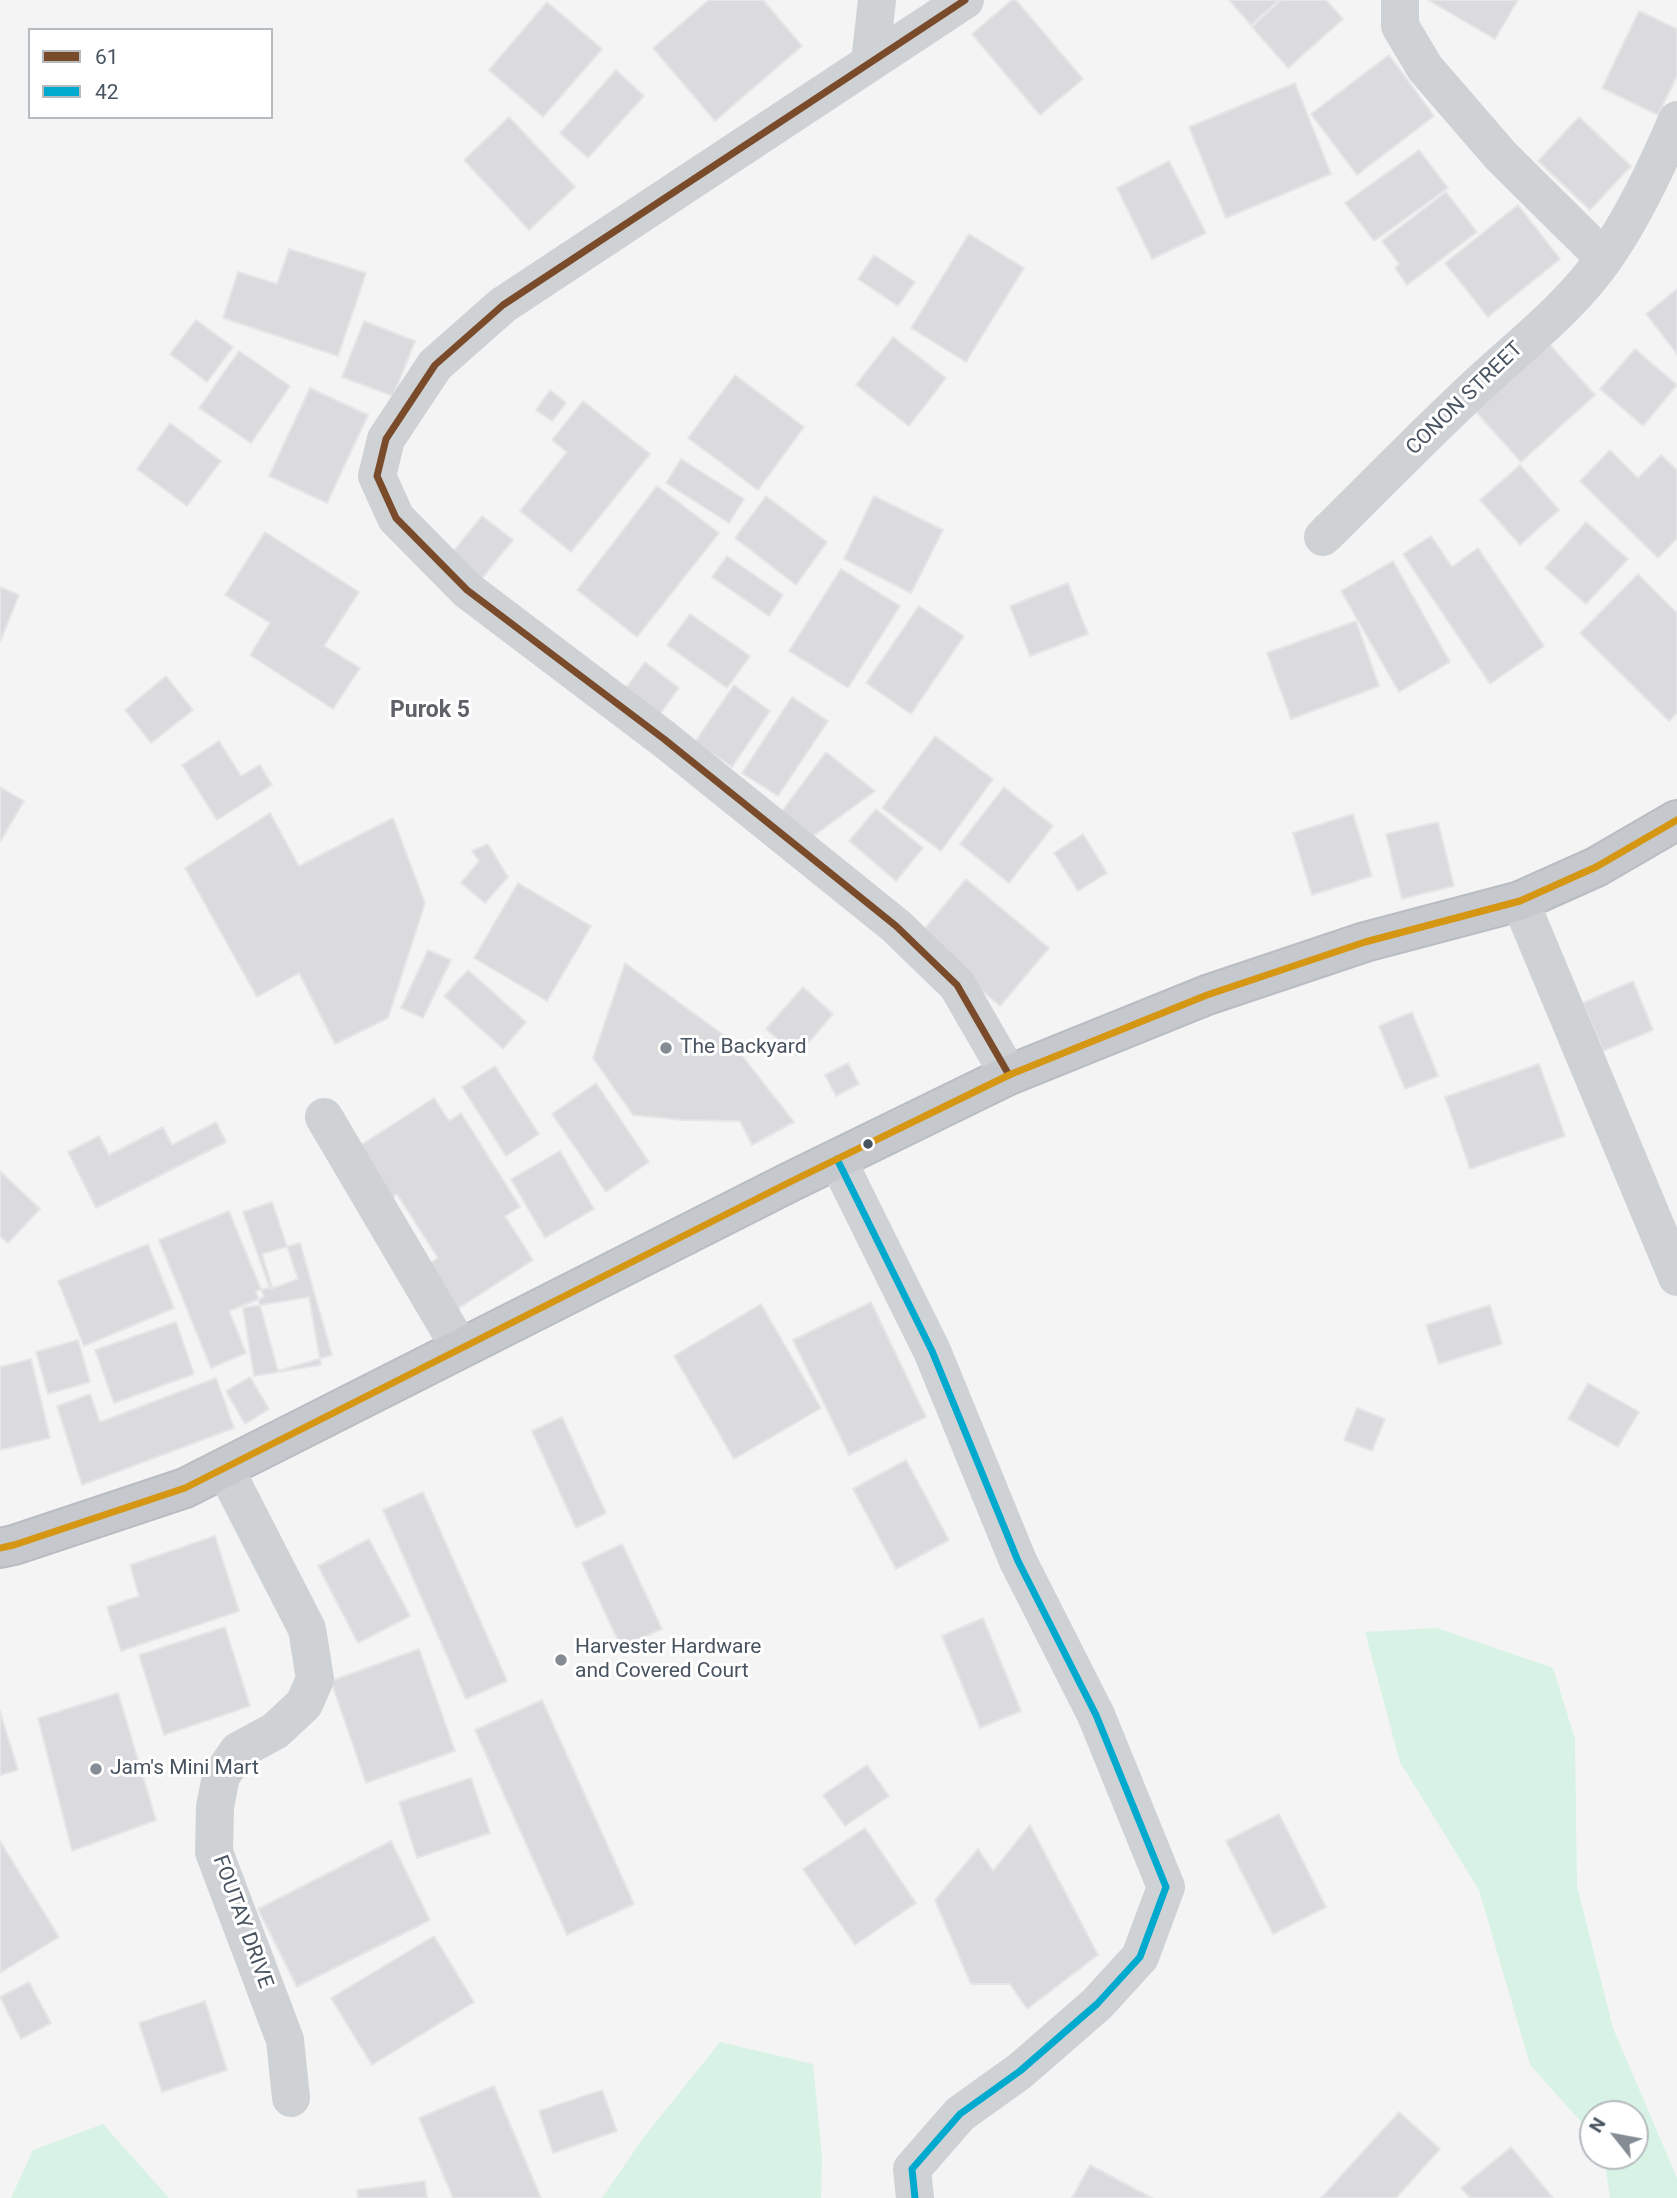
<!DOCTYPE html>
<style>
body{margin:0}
#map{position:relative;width:1677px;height:2198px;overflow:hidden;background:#f4f4f4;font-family:Roboto,sans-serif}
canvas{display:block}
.legend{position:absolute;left:28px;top:28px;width:245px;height:91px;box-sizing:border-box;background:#fff;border:2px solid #b6bbc0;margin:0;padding:9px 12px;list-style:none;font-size:21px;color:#495461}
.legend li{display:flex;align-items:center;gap:14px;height:35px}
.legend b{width:35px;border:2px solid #b6bbc0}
.north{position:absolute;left:1579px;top:2100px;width:70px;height:70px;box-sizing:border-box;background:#fff;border:2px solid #b6bbc0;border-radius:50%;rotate:301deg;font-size:19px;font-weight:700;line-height:28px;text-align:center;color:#495461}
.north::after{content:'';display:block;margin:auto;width:24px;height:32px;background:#858c94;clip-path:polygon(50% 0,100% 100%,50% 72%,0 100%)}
</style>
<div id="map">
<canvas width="1677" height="2198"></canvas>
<ul class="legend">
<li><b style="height:9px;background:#7a4b2a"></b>61</li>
<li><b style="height:9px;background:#00a9ce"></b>42</li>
</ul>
<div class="north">N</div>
</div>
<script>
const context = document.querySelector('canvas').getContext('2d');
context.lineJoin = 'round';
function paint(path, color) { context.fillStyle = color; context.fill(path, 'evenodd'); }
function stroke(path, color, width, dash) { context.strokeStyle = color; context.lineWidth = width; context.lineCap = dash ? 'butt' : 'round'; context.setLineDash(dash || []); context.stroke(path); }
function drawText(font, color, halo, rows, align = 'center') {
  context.font = font + ' Roboto,sans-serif'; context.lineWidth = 6; context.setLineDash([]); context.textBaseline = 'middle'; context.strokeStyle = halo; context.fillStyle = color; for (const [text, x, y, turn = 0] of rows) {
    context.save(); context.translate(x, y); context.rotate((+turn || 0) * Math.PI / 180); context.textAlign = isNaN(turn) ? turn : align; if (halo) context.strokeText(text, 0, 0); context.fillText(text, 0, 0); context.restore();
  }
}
const green = new Path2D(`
 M 1437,1628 L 1553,1668 L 1575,1739 L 1577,1886 L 1613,2028 L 1677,2178 L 1677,2198 L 1610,2198 L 1604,2156 L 1635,2156 L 1635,2114 L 1593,2114 L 1593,2135 L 1530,2065 L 1479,1890 L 1400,1762 L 1365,1632 Z
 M 720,2042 L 813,2064 L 822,2157 L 821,2198 L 602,2198 L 644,2137 Z
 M 103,2124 L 169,2198 L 11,2198 L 33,2150 Z`);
const building = new Path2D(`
 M 709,0 L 763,0 L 802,46 L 715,121 L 653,48 Z
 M 1012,0 L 1016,0 L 1083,79 L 1040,115 L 972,34 Z
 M 1229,0 L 1279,0 L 1251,25 Z
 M 1281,0 L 1326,0 L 1343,19 L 1288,68 L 1252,27 Z
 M 1428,0 L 1518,0 L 1495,39 Z
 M 547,2 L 602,49 L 543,117 L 489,70 Z
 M 1639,11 L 1677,29 L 1677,76 L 1658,115 L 1602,88 Z
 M 1389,55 L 1434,116 L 1357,175 L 1311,114 Z
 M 616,70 L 644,96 L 588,158 L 560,133 Z
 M 1295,83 L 1331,174 L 1226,218 L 1189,127 Z
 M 509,117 L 575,187 L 529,230 L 464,160 Z
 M 1579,117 L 1631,166 L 1590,210 L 1538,161 Z
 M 1419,150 L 1448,188 L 1374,241 L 1345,203 Z
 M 1169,161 L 1206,233 L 1152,259 L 1117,188 Z
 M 1446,192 L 1477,232 L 1407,285 L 1395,268 L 1399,264 L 1382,241 Z
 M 1518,205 L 1560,259 L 1488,317 L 1445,263 Z
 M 969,234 L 1024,268 L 966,362 L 911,328 Z
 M 289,249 L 366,273 L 338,356 L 223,318 L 238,272 L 277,284 Z
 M 874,255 L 915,282 L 898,306 L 858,279 Z
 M 1677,289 L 1677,354 L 1646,314 Z
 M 196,320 L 233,347 L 207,382 L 170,354 Z
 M 364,321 L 415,341 L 393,396 L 342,377 Z
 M 1542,336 L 1595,395 L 1521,462 L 1468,403 Z
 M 893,337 L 946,378 L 909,426 L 856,385 Z
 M 1635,349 L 1677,385 L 1643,426 L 1600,389 Z
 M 239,351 L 290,386 L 251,443 L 199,408 Z
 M 735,375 L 804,427 L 758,490 L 688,438 Z
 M 310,388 L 368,415 L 327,503 L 269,476 Z
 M 550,390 L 566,403 L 552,421 L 536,410 Z
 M 583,401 L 650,454 L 571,552 L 520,511 L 567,452 L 552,440 Z
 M 170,423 L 221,461 L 187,506 L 137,469 Z
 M 1610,450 L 1638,478 L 1661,455 L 1677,470 L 1677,538 L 1658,558 L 1580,481 Z
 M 681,459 L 744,499 L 729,523 L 666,483 Z
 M 1520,465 L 1559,510 L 1520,545 L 1480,500 Z
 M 657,486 L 719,533 L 637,637 L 577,590 Z
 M 766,496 L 827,542 L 796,585 L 735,538 Z
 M 874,496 L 943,530 L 911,593 L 844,559 Z
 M 482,516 L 513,540 L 479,582 L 448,558 Z
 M 1586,522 L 1628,559 L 1586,604 L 1545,568 Z
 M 265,532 L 359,592 L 324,646 L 360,668 L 333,709 L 250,655 L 270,623 L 225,595 Z
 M 1431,536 L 1452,567 L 1478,548 L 1544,646 L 1490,684 L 1403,554 Z
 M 727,556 L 783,595 L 769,616 L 712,577 Z
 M 1393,561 L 1450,662 L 1399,692 L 1341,591 Z
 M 841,569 L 900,606 L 848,688 L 789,651 Z
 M 1638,574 L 1677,613 L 1677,713 L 1669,721 L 1580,633 Z
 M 1068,583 L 1088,634 L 1030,656 L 1010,606 Z
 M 0,587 L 19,595 L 0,642 Z
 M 919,606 L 964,636 L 911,714 L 866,683 Z
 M 690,614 L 750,656 L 727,688 L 667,645 Z
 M 1356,621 L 1379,686 L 1291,719 L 1267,653 Z
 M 645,662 L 679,688 L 654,722 L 620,696 Z
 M 166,676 L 193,710 L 151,743 L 125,710 Z
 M 734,685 L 770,711 L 732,767 L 695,742 Z
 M 792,697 L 828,721 L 778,796 L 742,773 Z
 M 935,736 L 993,779 L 941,851 L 882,808 Z
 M 219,741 L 241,776 L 260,765 L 272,785 L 217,820 L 182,765 Z
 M 826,752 L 875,791 L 805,842 L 780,814 Z
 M 0,787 L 24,801 L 0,842 Z
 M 1004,787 L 1053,826 L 1009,883 L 960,844 Z
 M 876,809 L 923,848 L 896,881 L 849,841 Z
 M 270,813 L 299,866 L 393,818 L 425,903 L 388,1018 L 335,1044 L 299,973 L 257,997 L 185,868 Z
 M 1353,814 L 1372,876 L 1312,895 L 1293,833 Z
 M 1438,822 L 1454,886 L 1402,899 L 1386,834 Z
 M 1083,834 L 1107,873 L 1078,891 L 1054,853 Z
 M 488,844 L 508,877 L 485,903 L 461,883 L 479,861 L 472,851 Z
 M 966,879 L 1049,948 L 1000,1006 L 918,937 Z
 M 518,883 L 591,926 L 547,1001 L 474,958 Z
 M 428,950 L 451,960 L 423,1018 L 401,1008 Z
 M 625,963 L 729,1039 L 794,1122 L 752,1145 L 740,1121 L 683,1120 L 633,1115 L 593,1058 Z
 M 468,970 L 526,1022 L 503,1049 L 444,996 Z
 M 1633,981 L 1653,1030 L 1603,1051 L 1583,1003 Z
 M 803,987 L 833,1014 L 797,1056 L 766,1029 Z
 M 1412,1012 L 1438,1076 L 1405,1089 L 1379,1026 Z
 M 848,1063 L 859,1084 L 836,1096 L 825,1075 Z
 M 1539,1064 L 1565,1136 L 1470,1169 L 1445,1097 Z
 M 495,1066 L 539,1134 L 506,1156 L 462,1087 Z
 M 596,1083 L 649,1162 L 606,1192 L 552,1114 Z
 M 434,1098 L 449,1121 L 461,1113 L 520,1207 L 505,1216 L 533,1260 L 448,1315 L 420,1270 L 438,1258 L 397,1194 L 380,1206 L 347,1154 Z
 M 216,1122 L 226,1142 L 96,1208 L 68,1152 L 99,1136 L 109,1155 L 163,1127 L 172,1145 Z
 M 560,1151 L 594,1209 L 545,1238 L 511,1179 Z
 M 0,1171 L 40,1209 L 8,1243 L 0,1236 Z
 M 272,1202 L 298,1279 L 270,1289 L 243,1212 Z
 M 229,1211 L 264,1297 L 229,1311 L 246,1353 L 211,1368 L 159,1240 Z
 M 300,1243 L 332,1355 L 278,1371 L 256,1291 L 272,1287 L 262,1254 Z
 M 148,1244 L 174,1308 L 84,1346 L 58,1281 Z
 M 309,1297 L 321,1365 L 254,1376 L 243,1308 Z
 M 871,1302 L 926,1417 L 849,1455 L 793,1340 Z
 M 761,1304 L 821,1408 L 734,1459 L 674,1356 Z
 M 1490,1305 L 1502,1344 L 1439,1364 L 1426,1325 Z
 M 176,1322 L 194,1374 L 114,1403 L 95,1350 Z
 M 78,1340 L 90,1382 L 48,1394 L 36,1352 Z
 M 31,1359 L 50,1438 L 0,1450 L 0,1367 Z
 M 250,1377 L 269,1409 L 245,1424 L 226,1391 Z
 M 216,1378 L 234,1428 L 82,1485 L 57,1406 L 90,1394 L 100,1422 Z
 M 1588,1383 L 1639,1412 L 1618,1447 L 1568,1419 Z
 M 1357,1408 L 1385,1419 L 1372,1451 L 1344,1440 Z
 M 562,1417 L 606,1513 L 576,1528 L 532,1431 Z
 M 906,1460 L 949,1540 L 896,1569 L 853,1489 Z
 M 423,1492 L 507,1681 L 466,1699 L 383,1510 Z
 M 215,1536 L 239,1611 L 121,1651 L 107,1607 L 139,1596 L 130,1565 Z
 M 369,1539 L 410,1616 L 358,1643 L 318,1566 Z
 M 622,1544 L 662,1629 L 621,1647 L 582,1563 Z
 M 983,1618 L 1021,1711 L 980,1728 L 942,1636 Z
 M 225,1627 L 250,1706 L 164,1735 L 139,1655 Z
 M 419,1649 L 455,1751 L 366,1783 L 331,1681 Z
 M 118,1693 L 156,1820 L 72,1851 L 38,1718 Z
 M 542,1700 L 634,1904 L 567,1935 L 475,1730 Z
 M 0,1711 L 18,1770 L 0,1775 Z
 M 867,1765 L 889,1796 L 845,1826 L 823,1795 Z
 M 471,1778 L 490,1833 L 417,1858 L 399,1802 Z
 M 1279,1814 L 1326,1907 L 1273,1934 L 1226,1841 Z
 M 1030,1825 L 1098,1955 L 1027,2009 L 1010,1984 L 971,1984 L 935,1900 L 978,1849 L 993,1871 Z
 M 865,1828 L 916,1903 L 855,1945 L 803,1869 Z
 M 0,1841 L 59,1937 L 0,1973 Z
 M 391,1841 L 430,1920 L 297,1987 L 258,1909 Z
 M 434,1936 L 474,2002 L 372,2065 L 331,1998 Z
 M 29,1982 L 51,2023 L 21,2039 L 0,1997 Z
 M 205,2001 L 227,2070 L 162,2092 L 139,2023 Z
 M 494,2086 L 541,2198 L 453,2198 L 419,2118 Z
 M 602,2090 L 617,2131 L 553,2153 L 539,2111 Z
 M 1399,2112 L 1440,2149 L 1396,2198 L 1321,2198 Z
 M 1511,2147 L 1553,2198 L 1470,2198 L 1461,2188 Z
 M 1090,2165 L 1152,2198 L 1072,2198 Z
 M 425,2181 L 427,2198 L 358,2198 L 357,2190 Z`);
const minor = new Path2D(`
 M 965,0 L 503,305 L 435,365 L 386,439 L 377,476 L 396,518 L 467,590 L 664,739 L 896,926 L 957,985 L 1009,1075
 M 1400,0 L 1400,26 L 1425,68 L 1501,156 L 1604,258
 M 870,62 L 877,0
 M 1323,537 C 1375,486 1425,434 1479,384 C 1522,344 1572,306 1606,256 C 1635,214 1657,167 1677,120
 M 1520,901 L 1677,1277
 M 324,1117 L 460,1348
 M 837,1159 L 932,1351 L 1018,1561 L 1096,1715 L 1166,1887 L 1140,1957 L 1097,2004 L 1020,2071 L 960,2114 L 912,2169 L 915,2198
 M 225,1469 L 307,1629 L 315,1679 L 304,1704 L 275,1731 L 238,1751 L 221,1776 L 215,1807 L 214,1852 L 285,2040 L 291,2098`);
const trunk = new Path2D(`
 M 0,1548 L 14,1545 L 185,1488 L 790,1182 L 1009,1075 L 1207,995 L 1365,942 L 1520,901 L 1596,867 L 1677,820`);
const bus1 = new Path2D(`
 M 965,0 L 503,305 L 435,365 L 386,439 L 377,476 L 396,518 L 467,590 L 664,739 L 896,926 L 957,985 L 1009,1075`);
const bus2 = new Path2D(`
 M 837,1159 L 932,1351 L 1018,1561 L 1096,1715 L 1166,1887 L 1140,1957 L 1097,2004 L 1020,2071 L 960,2114 L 912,2169 L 915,2198`);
const bus3 = new Path2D(`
 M 0,1548 L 14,1545 L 185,1488 L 790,1182 L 1009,1075 L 1207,995 L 1365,942 L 1520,901 L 1596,867 L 1677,820`);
const markers = [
 [666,1048,7,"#858c94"],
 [868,1144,6,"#495461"],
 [561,1660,7,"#858c94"],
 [96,1769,7,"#858c94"]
];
const streetNames = [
 ["CONON STREET",1465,399,-44],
 ["FOUTAY DRIVE",242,1922,70]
];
const poiNames = [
 ["The Backyard",680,1048],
 ["Harvester Hardware",575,1648],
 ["and Covered Court",575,1672],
 ["Jam's Mini Mart",110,1769]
];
const neighbourhoodNames = [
 ["Purok 5",430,711]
];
paint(green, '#d8f3e5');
paint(building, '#dbdbdd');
stroke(building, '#e5e6e7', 2);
stroke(trunk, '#b9bdc3', 42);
stroke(minor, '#cfd2d4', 38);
stroke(trunk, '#c5c9ce', 38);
stroke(bus1, '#7a4b2a', 7);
stroke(bus2, '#00a9ce', 7);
stroke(bus3, '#d49613', 7);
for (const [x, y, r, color] of markers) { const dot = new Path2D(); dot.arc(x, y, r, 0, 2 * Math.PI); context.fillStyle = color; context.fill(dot); stroke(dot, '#fff', 2.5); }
drawText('21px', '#495461', '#fff', streetNames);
drawText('21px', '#495461', '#fff', poiNames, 'left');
drawText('bold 23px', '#5f6268', '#fff', neighbourhoodNames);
</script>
